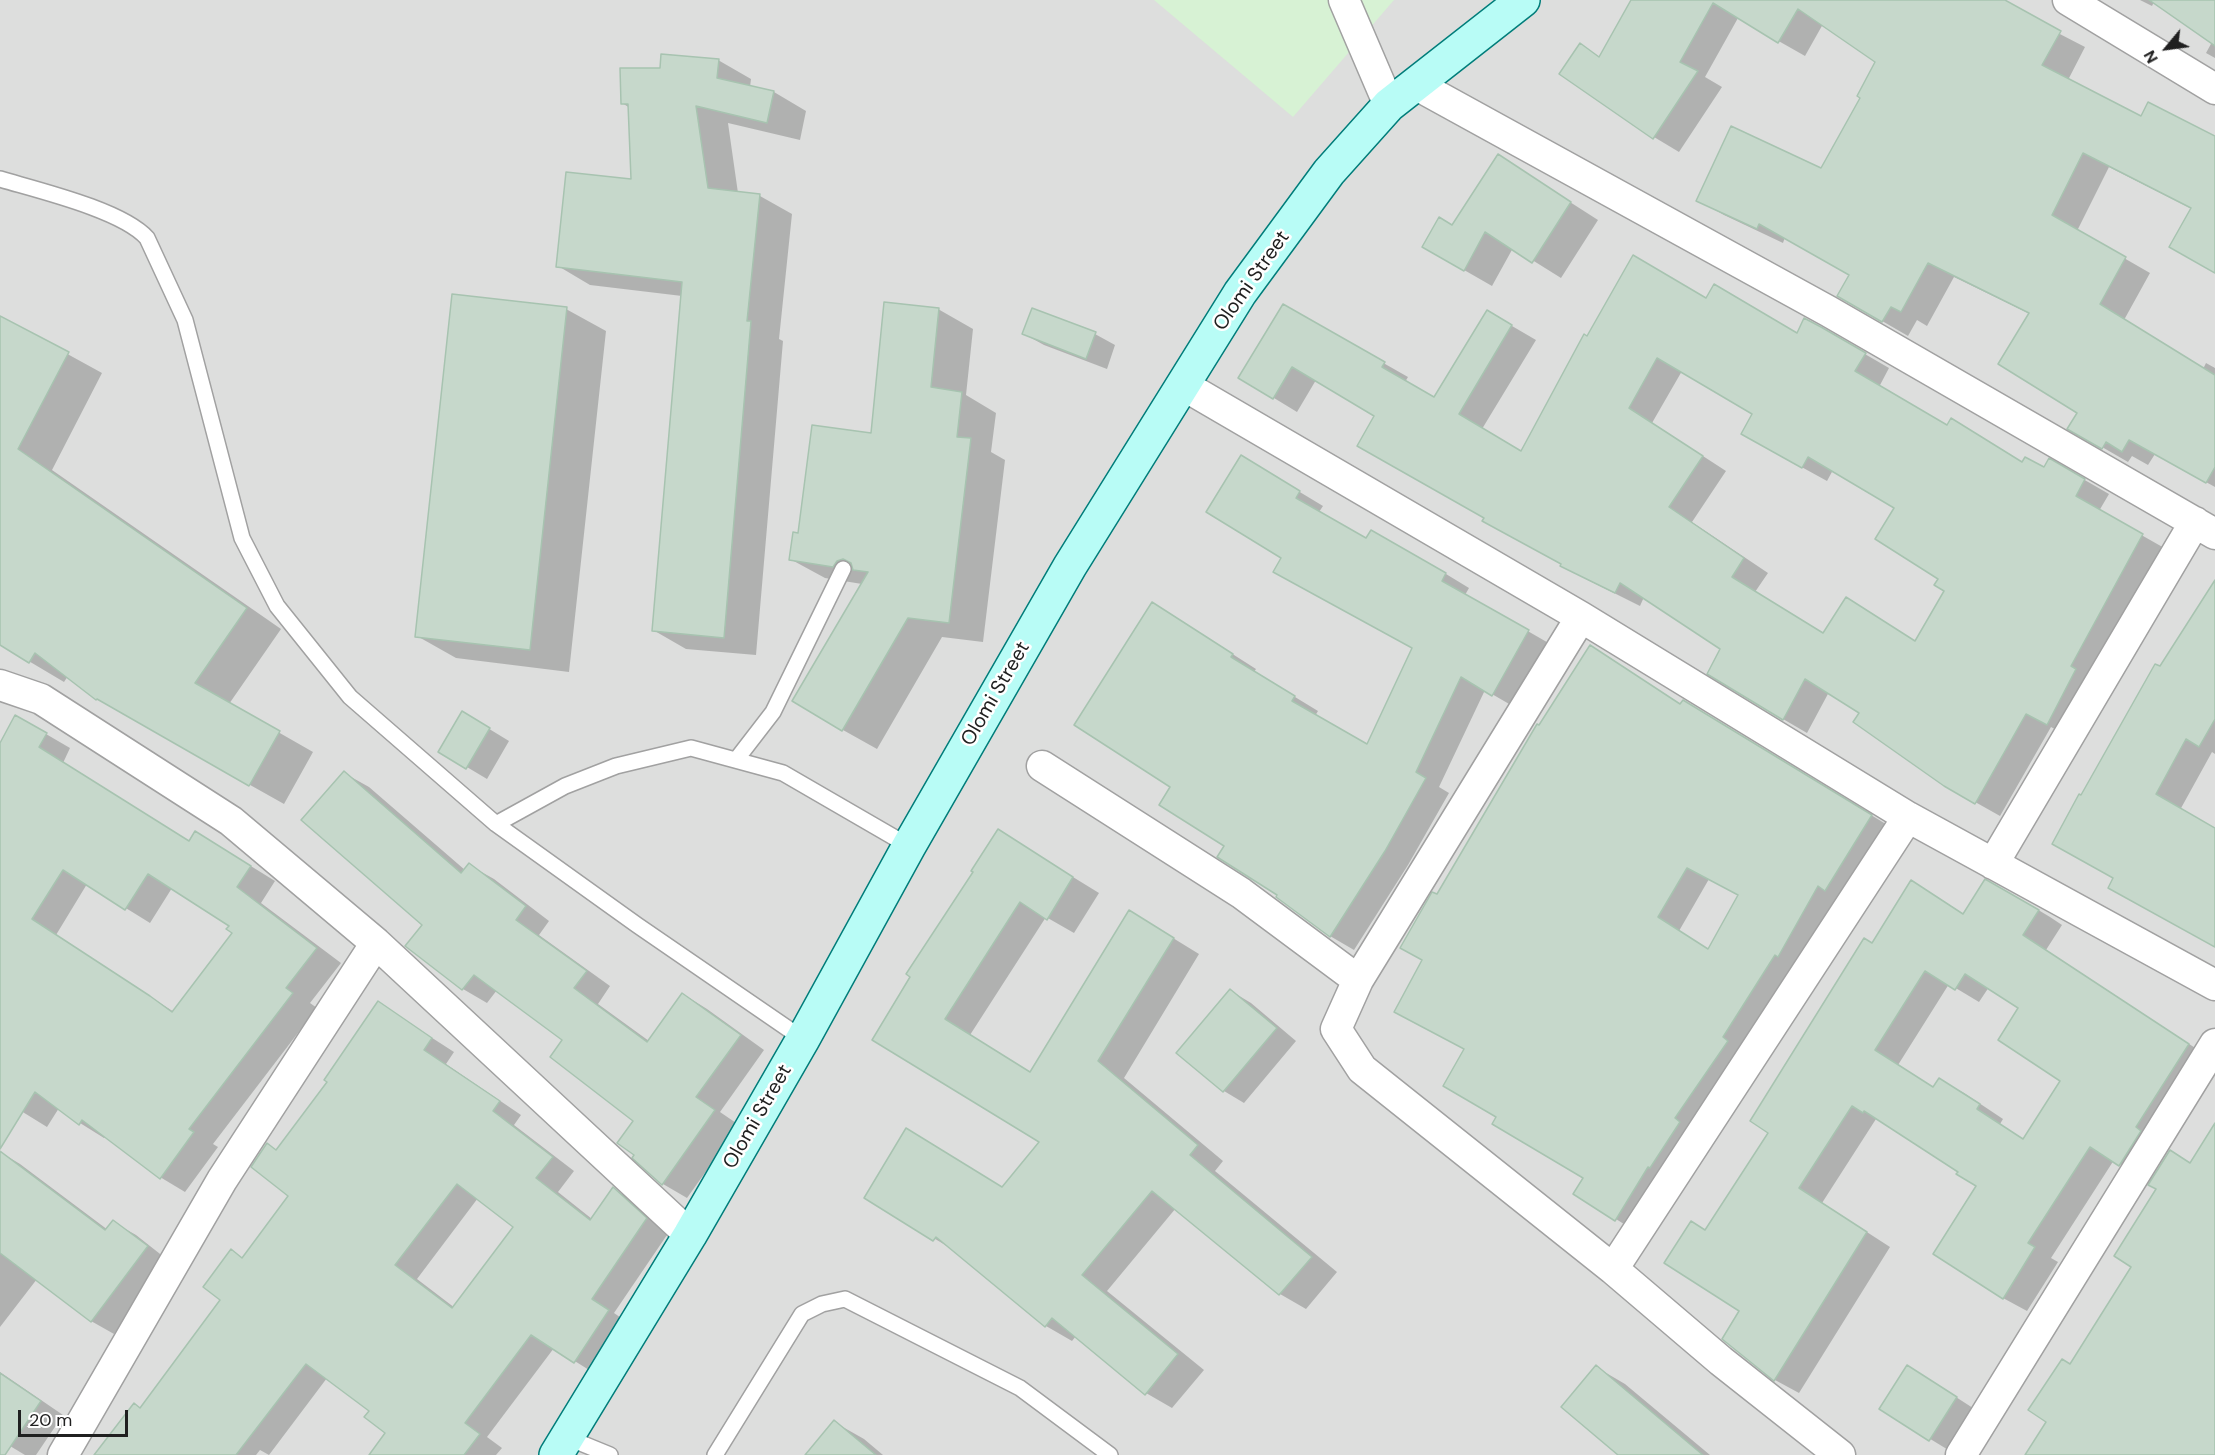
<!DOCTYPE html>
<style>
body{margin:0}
#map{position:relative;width:2215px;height:1455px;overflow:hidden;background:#e6f1ec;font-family:"DM Sans",sans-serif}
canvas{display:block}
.north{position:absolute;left:2137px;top:18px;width:60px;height:60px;-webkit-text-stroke:4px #fff;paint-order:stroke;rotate:241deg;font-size:16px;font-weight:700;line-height:24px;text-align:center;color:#202020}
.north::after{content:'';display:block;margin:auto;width:21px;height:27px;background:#202020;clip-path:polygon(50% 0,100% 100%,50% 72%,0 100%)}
.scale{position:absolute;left:18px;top:1410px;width:110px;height:27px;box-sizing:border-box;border:3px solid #202020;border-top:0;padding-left:8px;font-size:18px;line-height:21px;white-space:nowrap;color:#202020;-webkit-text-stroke:4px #fff;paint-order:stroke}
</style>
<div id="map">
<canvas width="2215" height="1455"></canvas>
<div class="north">N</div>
<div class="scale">20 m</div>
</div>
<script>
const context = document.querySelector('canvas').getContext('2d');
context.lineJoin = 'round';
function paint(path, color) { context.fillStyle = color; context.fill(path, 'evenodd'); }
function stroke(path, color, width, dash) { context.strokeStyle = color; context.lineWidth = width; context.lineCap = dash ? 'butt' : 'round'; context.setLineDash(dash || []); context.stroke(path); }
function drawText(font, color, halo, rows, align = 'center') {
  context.font = font + ' "DM Sans",sans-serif'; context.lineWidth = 5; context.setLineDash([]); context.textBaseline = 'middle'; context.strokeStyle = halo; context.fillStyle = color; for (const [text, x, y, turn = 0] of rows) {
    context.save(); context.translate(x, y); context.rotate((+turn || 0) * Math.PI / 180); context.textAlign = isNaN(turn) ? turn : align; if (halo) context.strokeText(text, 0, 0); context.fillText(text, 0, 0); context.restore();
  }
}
const residential = new Path2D(`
 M 0,0 L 2215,0 L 2215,1455 L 0,1455 Z`);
const commercial = new Path2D(`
 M 1154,0 L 1394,0 L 1293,117 Z`);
const shadow = new Path2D(`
 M 1632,0 L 1994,0 L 2085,47 L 2068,80 L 2142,118 L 2215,137 L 2215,272 L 2192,209 L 2109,167 L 2077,231 L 2150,273 L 2124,320 L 2203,369 L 2206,363 L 2215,368 L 2215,487 L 2155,454 L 2148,465 L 2132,456 L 2128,462 L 2069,428 L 2079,412 L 2030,314 L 1954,277 L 1927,326 L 1917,320 L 1908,336 L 1839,296 L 1851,275 L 1785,237 L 1783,243 L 1724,215 L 1698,200 L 1821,170 L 1862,97 L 1877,62 L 1823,24 L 1805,56 L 1738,18 L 1705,77 L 1722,87 L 1679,152 L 1654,137 L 1580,45 L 1600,57 Z
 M 2140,0 L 2215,0 L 2215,58 L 2206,53 L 2212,42 L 2154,2 L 2152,6 Z
 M 718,60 L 751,79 L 750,87 L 774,92 L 806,111 L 800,140 L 728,123 L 738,193 L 760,196 L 792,214 L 779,339 L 783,341 L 756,655 L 686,649 L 653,630 L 682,296 L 590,285 L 558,266 L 632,181 L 630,108 L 622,103 L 661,69 Z
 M 1498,156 L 1598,220 L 1561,278 L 1513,248 L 1492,286 L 1424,247 L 1453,227 Z
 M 1707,300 L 1797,335 L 1820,328 L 1889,368 L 1879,387 L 1947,427 L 2023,463 L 2044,469 L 2050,460 L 2109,494 L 2099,511 L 2166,549 L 2071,738 L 2051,727 L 2000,816 L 1945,785 L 1862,713 L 1829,692 L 1807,733 L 1783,719 L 1722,648 L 1644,597 L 1640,606 L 1586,579 L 1486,517 L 1376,415 L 1316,380 L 1297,412 L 1274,398 L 1283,306 L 1408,377 L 1405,382 L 1435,399 L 1488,312 L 1536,340 L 1482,429 L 1520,452 L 1587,338 ZM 1682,371 L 1754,413 L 1767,448 L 1827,481 L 1833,470 L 1897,508 L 1946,591 L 1916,642 L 1824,635 L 1755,592 L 1768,573 L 1692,522 L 1726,471 L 1652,423 Z
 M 566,309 L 606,331 L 569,672 L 456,658 L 417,636 Z
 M 938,309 L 973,329 L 966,395 L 996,413 L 991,452 L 1005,460 L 983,642 L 942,637 L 877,749 L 843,730 L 862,584 L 825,578 L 790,559 L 799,534 L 872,435 Z
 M 0,317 L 102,373 L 52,470 L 281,629 L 229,704 L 313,752 L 284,804 L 97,699 L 68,676 L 64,682 L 0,644 Z
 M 1024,334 L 1095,334 L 1115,345 L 1107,369 L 1044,345 Z
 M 1265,471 L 1323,506 L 1319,512 L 1367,540 L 1372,532 L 1446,574 L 1469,588 L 1465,595 L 1552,645 L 1516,708 L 1485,690 L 1439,787 L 1449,793 L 1408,865 L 1354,950 L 1330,936 L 1279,894 L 1226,846 L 1172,786 L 1176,618 L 1256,669 L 1254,672 L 1318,711 L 1315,716 L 1368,746 L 1414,648 L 1283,557 Z
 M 2215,583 L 2215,754 L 2212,752 L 2180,810 L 2215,830 L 2215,946 L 2110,887 L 2115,878 L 2081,797 Z
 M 1681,705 L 1705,714 L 1894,829 L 1638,1233 L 1575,1193 L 1585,1177 L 1498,1116 L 1423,960 L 1438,896 ZM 1709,879 L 1739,895 L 1709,950 L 1679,931 Z
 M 463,713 L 509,741 L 487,779 L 440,751 Z
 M 46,734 L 70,748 L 63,763 L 190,842 L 220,847 L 275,881 L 261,903 L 341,963 L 310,1003 L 317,1008 L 213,1144 L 218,1147 L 185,1192 L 160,1177 L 106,1136 L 104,1138 L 80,1123 L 59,1108 L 47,1127 L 0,1098 L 0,747 ZM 87,884 L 150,923 L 172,888 L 231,925 L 234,933 L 174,1012 L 56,935 Z
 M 344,773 L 369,787 L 465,870 L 469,865 L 494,879 L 549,921 L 539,935 L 610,986 L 598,1004 L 649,1041 L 683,994 L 707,1009 L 764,1050 L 720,1112 L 739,1125 L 687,1198 L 663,1184 L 634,1157 L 636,1155 L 635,1121 L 564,1040 L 497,990 L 487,1003 L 463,989 L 407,946 L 424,925 Z
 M 998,831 L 1099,893 L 1074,933 L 1046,917 L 970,1035 L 1031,1073 L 1155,927 L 1199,954 L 1124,1078 L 1223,1161 L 1215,1171 L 1337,1272 L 1306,1309 L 1280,1294 L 1176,1208 L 1107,1291 L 1204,1370 L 1172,1408 L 1146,1393 L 1076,1336 L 1072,1341 L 1046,1326 L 960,1254 L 866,1197 L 1003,1188 L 1041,1142 L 874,1039 Z
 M 1936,896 L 1964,915 L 2025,902 L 2050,917 L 2062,925 L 2046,950 L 2212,1059 L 2144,1178 L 2114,1160 L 2051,1258 L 2058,1262 L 2027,1311 L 2003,1298 L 1978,1186 L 1960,1171 L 1876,1119 L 1822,1203 L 1890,1247 L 1799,1393 L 1775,1380 L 1724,1339 L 1741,1310 L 1706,1232 L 1770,1132 L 1873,944 ZM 1949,984 L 1979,1002 L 1989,987 L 2020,1008 L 2062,1080 L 2024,1140 L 2000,1124 L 2003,1119 L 1964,1093 L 1940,1080 L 1934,1088 L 1898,1065 Z
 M 1231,991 L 1251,1003 L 1296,1041 L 1244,1103 L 1224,1091 L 1179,1053 Z
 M 378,1003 L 454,1052 L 446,1064 L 521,1115 L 514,1125 L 574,1171 L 558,1192 L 592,1219 L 613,1189 L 635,1201 L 669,1232 L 614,1313 L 630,1324 L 597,1375 L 554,1348 L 487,1437 L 502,1448 L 496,1455 L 371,1455 L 387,1433 L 371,1411 L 327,1378 L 269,1455 L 260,1450 L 256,1455 L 108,1455 L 222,1300 L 231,1251 L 243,1258 L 290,1196 L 267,1145 L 278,1151 L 329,1082 ZM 478,1198 L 515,1226 L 455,1308 L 417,1279 Z
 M 0,1152 L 20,1164 L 108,1230 L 113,1222 L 136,1235 L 169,1261 L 114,1334 L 91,1321 L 37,1279 L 0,1327 Z
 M 1596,1367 L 1625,1384 L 1710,1455 L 1620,1455 Z
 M 0,1372 L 63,1415 L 36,1455 L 25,1455 L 0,1440 Z
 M 1928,1379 L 1976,1410 L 1950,1451 L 1881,1409 Z
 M 834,1422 L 864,1439 L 883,1455 L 807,1455 Z`);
const building = new Path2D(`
 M 1631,0 L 2005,0 L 2061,31 L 2042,65 L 2141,116 L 2148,102 L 2215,136 L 2215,273 L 2169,247 L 2191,208 L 2083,153 L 2052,215 L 2126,257 L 2100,304 L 2215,375 L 2215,467 L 2206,483 L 2129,440 L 2122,452 L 2106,442 L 2102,449 L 2067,429 L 2077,413 L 1998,364 L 2029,313 L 1928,263 L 1901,312 L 1891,307 L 1882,322 L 1837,296 L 1849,275 L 1759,224 L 1757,229 L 1696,201 L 1731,126 L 1821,168 L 1860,98 L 1857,96 L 1875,62 L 1798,9 L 1778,43 L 1713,3 L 1680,62 L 1698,71 L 1653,139 L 1559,74 L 1580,43 L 1599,57 Z
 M 2149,0 L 2215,0 L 2215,46 Z
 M 661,54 L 719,59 L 717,78 L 774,91 L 767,123 L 696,106 L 708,188 L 760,194 L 747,321 L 751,321 L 724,638 L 652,631 L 682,282 L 556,267 L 566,172 L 631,179 L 628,104 L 621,104 L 620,68 L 660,68 Z
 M 1498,154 L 1571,202 L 1532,263 L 1485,232 L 1464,271 L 1422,247 L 1439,217 L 1452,225 Z
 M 1633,255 L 1706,298 L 1714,284 L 1797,333 L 1804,318 L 1821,327 L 1866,353 L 1855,371 L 1947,425 L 1951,418 L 2022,462 L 2025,457 L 2044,467 L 2049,458 L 2085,479 L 2076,496 L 2143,534 L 2071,666 L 2076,669 L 2047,725 L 2026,714 L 1975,804 L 1944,786 L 1853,722 L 1859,713 L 1805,679 L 1783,720 L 1707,674 L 1720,649 L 1620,583 L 1615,593 L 1560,566 L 1561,564 L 1482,521 L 1484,518 L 1357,446 L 1374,416 L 1292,367 L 1273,399 L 1238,378 L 1283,304 L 1385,362 L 1382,367 L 1434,397 L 1487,310 L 1512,325 L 1459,414 L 1521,451 L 1584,334 L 1587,336 ZM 1657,358 L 1752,414 L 1741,434 L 1802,468 L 1808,457 L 1894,508 L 1875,539 L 1938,579 L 1934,585 L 1944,591 L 1915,641 L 1846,597 L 1823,633 L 1732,577 L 1744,558 L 1669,507 L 1703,456 L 1629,408 Z
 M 452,294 L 567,307 L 530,650 L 415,637 Z
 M 884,302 L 939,308 L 931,387 L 962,392 L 957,437 L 971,438 L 949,623 L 908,618 L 842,731 L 792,701 L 868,572 L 853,570 L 851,563 L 843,559 L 837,561 L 833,567 L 789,560 L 793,532 L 798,533 L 812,425 L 871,433 Z
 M 1032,308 L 1096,332 L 1086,359 L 1022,334 Z
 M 0,316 L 69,352 L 18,449 L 247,608 L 195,683 L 280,731 L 249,786 L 97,699 L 96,700 L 35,653 L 29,663 L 0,645 Z
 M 1241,455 L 1300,491 L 1296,498 L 1366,538 L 1371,530 L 1446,573 L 1442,581 L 1529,630 L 1492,696 L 1461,677 L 1416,772 L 1426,778 L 1385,851 L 1330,937 L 1276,897 L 1277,895 L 1217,857 L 1224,846 L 1159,805 L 1170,787 L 1074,725 L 1152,602 L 1233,654 L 1231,657 L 1295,696 L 1292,701 L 1367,744 L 1412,648 L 1273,572 L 1281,558 L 1206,512 Z
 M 2215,580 L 2215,719 L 2199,747 L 2186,739 L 2156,794 L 2215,828 L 2215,947 L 2108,888 L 2113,878 L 2052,844 L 2079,794 L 2081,795 L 2155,664 L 2160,666 Z
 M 1590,645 L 1680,704 L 1683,700 L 1872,815 L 1825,891 L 1818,886 L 1778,957 L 1775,955 L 1723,1037 L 1728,1041 L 1675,1118 L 1680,1122 L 1650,1168 L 1648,1167 L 1615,1221 L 1573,1194 L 1583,1178 L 1492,1124 L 1496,1117 L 1443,1086 L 1464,1049 L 1394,1012 L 1422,960 L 1400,948 L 1432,892 L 1437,894 L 1537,724 L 1539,725 ZM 1687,868 L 1738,895 L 1708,949 L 1658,917 Z
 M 462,711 L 490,728 L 466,769 L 438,752 Z
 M 15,715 L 47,733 L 39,747 L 189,841 L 195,831 L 251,866 L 237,887 L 317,948 L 286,988 L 293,993 L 189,1129 L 194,1132 L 160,1179 L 82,1120 L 79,1125 L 35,1092 L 0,1149 L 0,743 ZM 63,870 L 125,910 L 148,874 L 229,926 L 226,929 L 232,933 L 172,1012 L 150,996 L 32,919 Z
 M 344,771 L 461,873 L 469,863 L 526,906 L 516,920 L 587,971 L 574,988 L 647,1042 L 682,993 L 741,1035 L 696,1097 L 715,1110 L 662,1185 L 632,1158 L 634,1155 L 617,1143 L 633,1121 L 550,1057 L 562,1040 L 474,975 L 462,990 L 405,946 L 422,925 L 301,820 Z
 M 998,829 L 1073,877 L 1047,920 L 1020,902 L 945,1019 L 1030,1072 L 1129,910 L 1174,938 L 1098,1061 L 1198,1145 L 1190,1155 L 1312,1257 L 1279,1295 L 1152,1191 L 1082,1275 L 1178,1354 L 1145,1395 L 1052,1318 L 1045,1327 L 936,1237 L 933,1241 L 864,1198 L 906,1128 L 1002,1187 L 1039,1142 L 872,1040 L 910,977 L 906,974 L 973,872 L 971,871 Z
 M 1985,879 L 2039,910 L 2023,935 L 2189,1044 L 2136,1127 L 2141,1131 L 2119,1166 L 2090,1147 L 2028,1243 L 2035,1247 L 2003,1299 L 1933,1254 L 1976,1186 L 1956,1174 L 1958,1172 L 1864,1111 L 1863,1113 L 1852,1106 L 1799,1188 L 1867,1232 L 1774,1381 L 1722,1339 L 1739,1311 L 1664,1263 L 1691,1221 L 1705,1230 L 1768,1133 L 1750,1121 L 1864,938 L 1872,943 L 1911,880 L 1963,914 ZM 1925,971 L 1955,990 L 1965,974 L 2018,1008 L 1998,1040 L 2060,1081 L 2023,1139 L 1977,1109 L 1980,1104 L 1939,1078 L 1933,1087 L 1875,1050 Z
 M 1230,989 L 1277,1028 L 1223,1092 L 1176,1053 Z
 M 378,1001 L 432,1038 L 424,1050 L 500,1101 L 493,1111 L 553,1157 L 536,1178 L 590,1220 L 613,1187 L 647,1218 L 592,1299 L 609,1310 L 574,1363 L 531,1335 L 465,1423 L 480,1434 L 464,1455 L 369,1455 L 385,1433 L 364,1417 L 369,1411 L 306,1364 L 236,1455 L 94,1455 L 134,1403 L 140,1408 L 220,1300 L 203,1287 L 231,1249 L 242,1258 L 288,1196 L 251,1167 L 267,1143 L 276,1150 L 327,1082 L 324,1080 ZM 457,1184 L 513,1227 L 452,1308 L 395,1265 Z
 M 2215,1123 L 2215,1455 L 2025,1455 L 2046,1422 L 2028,1410 L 2062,1359 L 2070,1364 L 2131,1267 L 2114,1256 L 2156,1189 L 2148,1185 L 2170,1150 L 2190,1163 Z
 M 0,1151 L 105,1230 L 113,1220 L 148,1246 L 91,1322 L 0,1253 Z
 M 1596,1365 L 1703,1455 L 1618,1455 L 1561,1407 Z
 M 1907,1365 L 1957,1397 L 1929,1441 L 1879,1409 Z
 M 0,1373 L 41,1401 L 5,1455 L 0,1455 Z
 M 834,1420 L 876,1455 L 805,1455 Z`);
const service = new Path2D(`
 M 0,179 C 37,190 122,210 147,238 L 185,320 L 242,538 L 277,606 L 350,697 L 496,824 L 637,925 L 803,1039
 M 736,760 L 773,712 L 843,569
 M 496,824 L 565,786 L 616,766 L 691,748 L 783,773 L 909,846
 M 566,1437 L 610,1455
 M 715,1455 L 802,1314 L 822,1304 L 845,1299 L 1020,1388 L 1110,1455`);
const minor = new Path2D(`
 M 1344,0 L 1389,105
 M 2068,0 L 2215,89
 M 1415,84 L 1828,311 L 2215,534
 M 1183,385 L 1581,617 L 1908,817 L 2215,985
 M 1581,617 L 1358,980 L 1336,1029 L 1362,1069 L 1613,1269 L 1721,1361 L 1840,1455
 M 0,685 L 41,699 L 231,821 L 376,943 L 690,1235
 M 1042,766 L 1241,893 L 1358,980
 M 1993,864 L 2195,522
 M 1613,1269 L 1908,817
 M 63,1455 L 222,1180 L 376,943
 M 1961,1455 L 2215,1044`);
const secondary = new Path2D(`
 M 556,1455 L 690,1235 L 803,1039 L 909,846 L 1070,566 L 1240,293 L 1329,172 L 1389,105 L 1523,0`);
const streetNames = [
 ["Olomi Street",1252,281,-55],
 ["Olomi Street",996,694,-60],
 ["Olomi Street",758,1117,-60]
];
paint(residential, '#dddedd');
paint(commercial, '#d7f2d4');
paint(shadow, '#0003');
paint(building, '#c6d8cb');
stroke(building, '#a7c3b0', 1.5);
stroke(service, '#a1a1a1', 18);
stroke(minor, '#a1a1a1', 33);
stroke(secondary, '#007d7a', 36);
stroke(service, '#fff', 15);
stroke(minor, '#fff', 30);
stroke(secondary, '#b8fcf6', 33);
drawText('20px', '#202020', '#fff', streetNames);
</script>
